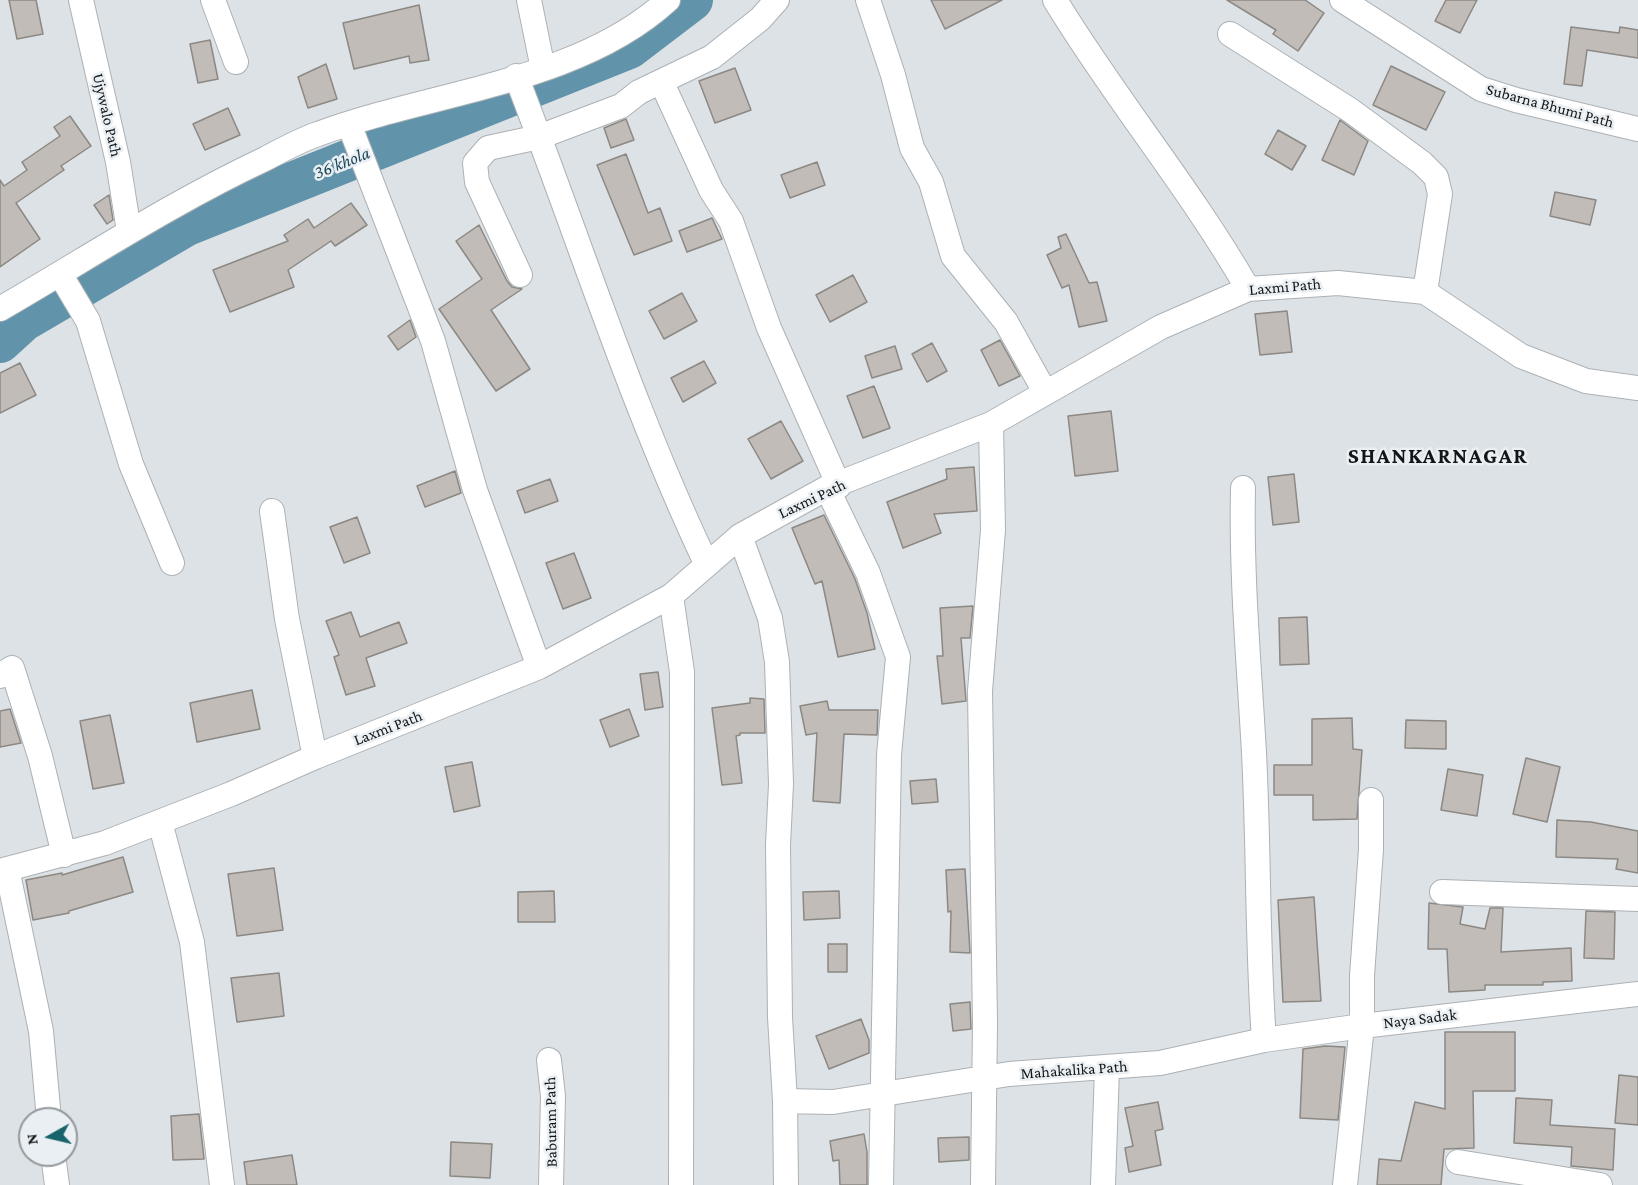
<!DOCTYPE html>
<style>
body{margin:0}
#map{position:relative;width:1638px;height:1185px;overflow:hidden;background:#dce2e6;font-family:"Crimson Pro",serif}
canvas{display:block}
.north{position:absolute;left:18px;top:1107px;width:60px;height:60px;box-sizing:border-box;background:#eaeff3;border:2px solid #94989b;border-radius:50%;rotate:262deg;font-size:16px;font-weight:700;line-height:24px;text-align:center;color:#131516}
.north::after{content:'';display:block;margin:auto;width:21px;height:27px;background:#17656b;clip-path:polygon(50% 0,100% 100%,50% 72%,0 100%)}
</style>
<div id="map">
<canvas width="1638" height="1185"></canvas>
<div class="north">N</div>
</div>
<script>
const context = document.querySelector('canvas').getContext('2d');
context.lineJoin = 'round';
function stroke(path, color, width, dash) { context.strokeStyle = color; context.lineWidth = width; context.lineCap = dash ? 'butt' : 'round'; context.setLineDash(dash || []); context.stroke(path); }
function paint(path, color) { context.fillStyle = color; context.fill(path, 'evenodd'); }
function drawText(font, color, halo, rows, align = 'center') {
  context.font = font + ' "Crimson Pro",serif'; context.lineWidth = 5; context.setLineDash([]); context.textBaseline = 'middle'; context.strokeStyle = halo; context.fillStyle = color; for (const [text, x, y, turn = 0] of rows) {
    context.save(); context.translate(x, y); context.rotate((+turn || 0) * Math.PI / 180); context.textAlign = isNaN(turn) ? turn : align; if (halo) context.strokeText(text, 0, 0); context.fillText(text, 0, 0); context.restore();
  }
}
const river = new Path2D(`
 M 0,342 L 23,321 L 187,225 L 629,48 L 692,0`);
const building = new Path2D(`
 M 9,0 L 36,0 L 43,34 L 17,39 Z
 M 931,0 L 1002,0 L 945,29 Z
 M 1227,0 L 1305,0 L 1324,13 L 1298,51 L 1273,34 L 1276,30 Z
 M 1446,0 L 1477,0 L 1460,33 L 1435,21 Z
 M 419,5 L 429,60 L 410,63 L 409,56 L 354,69 L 343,23 Z
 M 1571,27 L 1619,33 L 1620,27 L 1638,30 L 1638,58 L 1587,50 L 1582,86 L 1564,84 Z
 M 210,40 L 218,79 L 198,83 L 190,44 Z
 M 326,64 L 337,99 L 308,108 L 298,77 Z
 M 1391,66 L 1445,92 L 1426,130 L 1373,105 Z
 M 735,68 L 751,110 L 715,123 L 699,81 Z
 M 228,108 L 240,135 L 205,150 L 193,124 Z
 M 70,116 L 91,146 L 61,166 L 64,170 L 16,203 L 40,239 L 0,267 L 0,180 L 4,186 L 27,170 L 22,162 L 60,136 L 54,127 Z
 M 626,119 L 634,140 L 611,148 L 604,128 Z
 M 1340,120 L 1368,141 L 1354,175 L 1322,160 Z
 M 1278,130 L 1306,146 L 1292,170 L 1265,154 Z
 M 626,154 L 648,213 L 660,208 L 672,241 L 634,255 L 597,165 Z
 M 817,162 L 825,185 L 790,198 L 781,175 Z
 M 1555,192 L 1596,200 L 1590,225 L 1550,216 Z
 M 109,195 L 113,220 L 107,224 L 94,205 Z
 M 351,203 L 367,225 L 335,246 L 331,241 L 288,270 L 294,287 L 230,312 L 213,270 L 288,241 L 284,235 L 308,219 L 314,228 Z
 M 712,218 L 722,239 L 687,252 L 679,231 Z
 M 479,225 L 507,281 L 512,287 L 522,289 L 491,310 L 530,369 L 496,391 L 439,309 L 482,279 L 456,241 Z
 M 1066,234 L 1089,283 L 1097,282 L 1107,321 L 1079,327 L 1069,285 L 1062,288 L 1047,255 L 1061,248 L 1058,237 Z
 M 853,275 L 867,302 L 830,322 L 816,295 Z
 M 682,293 L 697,321 L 664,339 L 649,311 Z
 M 1287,311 L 1292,352 L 1260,355 L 1255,314 Z
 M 410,320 L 416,337 L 398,350 L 388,336 Z
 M 1000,340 L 1020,376 L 999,386 L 981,350 Z
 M 932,343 L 947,371 L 927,382 L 912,354 Z
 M 895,346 L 902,369 L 872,378 L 865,356 Z
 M 704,361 L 716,383 L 683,402 L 671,378 Z
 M 20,363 L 36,395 L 0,413 L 0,373 Z
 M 874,386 L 890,428 L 863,438 L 847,396 Z
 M 1111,411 L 1118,471 L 1075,476 L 1068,416 Z
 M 781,421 L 803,461 L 771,479 L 748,439 Z
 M 974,467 L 977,511 L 934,514 L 941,533 L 903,548 L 887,502 L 947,479 L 946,469 Z
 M 455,471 L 461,493 L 425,507 L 417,486 Z
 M 1294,474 L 1299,522 L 1273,525 L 1268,477 Z
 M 550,479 L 558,501 L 525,513 L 517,491 Z
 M 824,515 L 855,579 L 867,613 L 875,649 L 838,657 L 822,581 L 815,584 L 792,528 Z
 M 357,517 L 370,553 L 344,563 L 330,527 Z
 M 574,553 L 591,598 L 563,609 L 546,563 Z
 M 973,606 L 970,638 L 961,638 L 966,701 L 942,704 L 937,656 L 943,656 L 940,608 Z
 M 351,612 L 360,637 L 399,622 L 407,643 L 366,658 L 375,686 L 346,695 L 334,657 L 339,655 L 326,621 Z
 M 1307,617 L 1309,664 L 1280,665 L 1279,618 Z
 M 658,672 L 663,707 L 645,710 L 640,674 Z
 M 252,690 L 260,729 L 197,742 L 190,703 Z
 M 750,698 L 764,699 L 765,733 L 740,733 L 740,735 L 736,736 L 742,783 L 722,785 L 712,708 L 750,703 Z
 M 827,701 L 829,710 L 878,710 L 877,735 L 844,734 L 840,803 L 813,801 L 817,733 L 806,735 L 800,706 Z
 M 10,709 L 21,743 L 0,747 L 0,711 Z
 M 629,709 L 639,736 L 610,747 L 600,720 Z
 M 110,715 L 124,783 L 93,789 L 80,721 Z
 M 1352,718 L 1353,749 L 1362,750 L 1357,819 L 1313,820 L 1313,795 L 1274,795 L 1274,765 L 1312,765 L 1312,719 Z
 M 1406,720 L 1446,721 L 1446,749 L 1405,748 Z
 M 1526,758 L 1560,767 L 1547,822 L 1513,814 Z
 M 472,762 L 480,806 L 454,812 L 445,767 Z
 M 1448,769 L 1483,775 L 1477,816 L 1441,810 Z
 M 936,779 L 938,802 L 912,804 L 910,781 Z
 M 1557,820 L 1591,822 L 1638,831 L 1638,873 L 1616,869 L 1618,859 L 1556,857 Z
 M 123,857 L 133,892 L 69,911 L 69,913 L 33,920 L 26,880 L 62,873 L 62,875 Z
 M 274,868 L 283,930 L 237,936 L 228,874 Z
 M 965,869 L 970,953 L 950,952 L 951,911 L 948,912 L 946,870 Z
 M 554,891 L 555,922 L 518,922 L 518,892 Z
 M 839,891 L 840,918 L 804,920 L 803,892 Z
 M 1314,897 L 1321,1001 L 1283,1002 L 1278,900 Z
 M 1429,903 L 1463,907 L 1460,924 L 1485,929 L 1490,908 L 1503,908 L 1501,952 L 1571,948 L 1572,981 L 1543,982 L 1543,985 L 1485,985 L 1485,990 L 1449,992 L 1447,949 L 1428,949 Z
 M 1586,911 L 1615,912 L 1614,959 L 1584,958 Z
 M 828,944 L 847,944 L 847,972 L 828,972 Z
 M 279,973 L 284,1016 L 237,1022 L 231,978 Z
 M 970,1002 L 971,1029 L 953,1031 L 950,1004 Z
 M 861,1019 L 869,1040 L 869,1053 L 829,1069 L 816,1036 Z
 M 1445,1032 L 1515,1032 L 1515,1091 L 1473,1091 L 1474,1148 L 1444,1149 L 1441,1185 L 1377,1185 L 1379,1159 L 1401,1161 L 1415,1102 L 1445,1109 Z
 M 1325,1046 L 1345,1047 L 1338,1120 L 1300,1118 L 1303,1049 Z
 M 1619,1075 L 1638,1077 L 1638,1125 L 1615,1123 Z
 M 1516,1098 L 1552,1100 L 1550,1125 L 1615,1129 L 1613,1170 L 1571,1166 L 1572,1147 L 1514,1143 Z
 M 1158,1102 L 1163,1129 L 1155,1131 L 1161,1165 L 1129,1172 L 1125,1148 L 1133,1146 L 1125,1108 Z
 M 199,1114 L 204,1159 L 173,1160 L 171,1116 Z
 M 864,1134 L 867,1152 L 867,1185 L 840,1185 L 839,1160 L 833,1161 L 830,1141 Z
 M 969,1137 L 969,1160 L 939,1162 L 938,1138 Z
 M 451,1142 L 492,1144 L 490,1178 L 450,1176 Z
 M 292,1155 L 297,1185 L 247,1185 L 244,1162 Z`);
const minor = new Path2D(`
 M 81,0 L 118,162 L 129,231
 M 213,0 L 236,62
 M 529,0 L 543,69
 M 868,0 L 893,75 L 912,148 L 931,182 L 953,256 L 1006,322 L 1045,392
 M 1055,0 C 1115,99 1190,188 1248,289
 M 1342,0 L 1481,89 L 1516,100 L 1638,129
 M 1230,34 L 1350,110 L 1422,163 L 1436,177 L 1440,194 L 1425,292
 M 516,76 C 579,238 631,405 706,563
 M 662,83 L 711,190 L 731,221 L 769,328 L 839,486
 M 349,124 L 433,341 L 475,490 L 539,667
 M 60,274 L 88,321 L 131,464 L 172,563
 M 520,275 L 477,182 L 475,163 L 488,148 L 539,137 L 621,106 L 639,92 L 712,57 L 760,19 L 777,0
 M 0,309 C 88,258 173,202 265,159 C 282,150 300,140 318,134 C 430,92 578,83 668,0
 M 827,488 L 868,573 L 898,657 L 889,755 L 881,1185
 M 1243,488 C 1241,577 1249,664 1254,753 C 1259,848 1257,944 1264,1040
 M 272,511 L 287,619 L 315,757
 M 740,536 L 770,618 L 777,662 L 781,784 L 778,845 L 780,1017 L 785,1101 L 786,1185
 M 671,596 L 682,672 L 681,1185
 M 0,676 L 12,668 L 40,756 L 64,855
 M 160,822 L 192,942 L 222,1185
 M 7,869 L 41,1031 L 49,1119
 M 0,871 L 105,843 L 231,794 L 315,757 L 539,667 L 671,596 L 740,536 L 827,488 L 991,424 L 1161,327 L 1248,289 L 1338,283 L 1425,292 L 1521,356 L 1586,381 L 1638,388
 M 1442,892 L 1638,899
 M 549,1060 L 553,1096 L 551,1185
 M 785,1101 L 833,1102 L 1009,1074 L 1160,1063 L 1264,1040 L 1362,1026 L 1638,994
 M 53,1155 L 57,1185
 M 1458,1162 L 1600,1185
 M 983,1185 L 985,1023 L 980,691 L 993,530 L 991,424
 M 1103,1185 L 1107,1069
 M 1345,1185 L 1362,1026 L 1362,976 L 1371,849 L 1371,800`);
const streetNames = [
 ["Subarna Bhumi Path",1550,106,15],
 ["Ujywalo Path",107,115,77],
 ["Laxmi Path",1285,287,-5],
 ["Laxmi Path",812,499,-25],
 ["Laxmi Path",388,728,-21],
 ["Naya Sadak",1420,1019,-7],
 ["Mahakalika Path",1074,1070,-4],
 ["Baburam Path",551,1122,-91]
];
const waterNames = [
 ["36 khola",342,163,-22]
];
const districtNames = [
 ["SHANKARNAGAR",1438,456]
];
stroke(river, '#6194aa', 42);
paint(building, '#c1bcb8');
stroke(building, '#8c8883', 1.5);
stroke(minor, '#acb1b5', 26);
stroke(minor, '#fff', 24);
drawText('16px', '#131516', '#eaeff3', streetNames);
drawText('italic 18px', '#1b4759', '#eaeff3', waterNames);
context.letterSpacing = '1.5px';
drawText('bold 22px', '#131516', '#eaeff3', districtNames);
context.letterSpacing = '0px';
</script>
